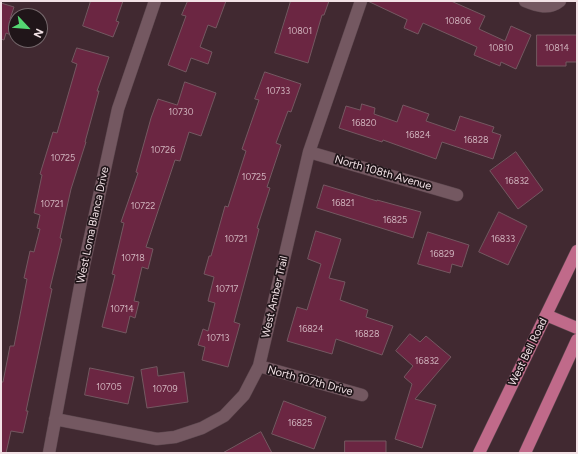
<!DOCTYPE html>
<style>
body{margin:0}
#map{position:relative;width:578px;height:454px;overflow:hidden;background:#412931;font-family:Figtree,sans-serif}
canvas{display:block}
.frame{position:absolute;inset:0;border:2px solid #f2e2e6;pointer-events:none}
.north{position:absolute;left:8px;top:8px;width:40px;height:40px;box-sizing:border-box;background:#201519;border:1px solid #74676b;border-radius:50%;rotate:116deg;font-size:11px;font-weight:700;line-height:16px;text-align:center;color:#f2e2e6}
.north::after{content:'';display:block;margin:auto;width:14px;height:18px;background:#54d672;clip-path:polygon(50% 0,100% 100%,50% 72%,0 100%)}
</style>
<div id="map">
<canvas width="578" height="454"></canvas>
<div class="frame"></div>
<div class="north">N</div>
</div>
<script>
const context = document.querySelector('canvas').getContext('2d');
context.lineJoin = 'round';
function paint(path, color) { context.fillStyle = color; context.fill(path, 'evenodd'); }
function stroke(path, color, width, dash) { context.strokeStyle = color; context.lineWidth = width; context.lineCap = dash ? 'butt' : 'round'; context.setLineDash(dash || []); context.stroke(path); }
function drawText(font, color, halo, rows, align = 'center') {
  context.font = font + ' Figtree,sans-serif'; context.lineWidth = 3.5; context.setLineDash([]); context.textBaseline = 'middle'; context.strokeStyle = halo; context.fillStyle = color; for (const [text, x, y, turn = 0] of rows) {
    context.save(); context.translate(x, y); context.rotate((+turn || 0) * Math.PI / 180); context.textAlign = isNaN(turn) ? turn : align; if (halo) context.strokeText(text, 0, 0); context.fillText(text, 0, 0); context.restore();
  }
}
const building = new Path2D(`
 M 91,1 L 123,1 L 116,21 L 119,22 L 113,37 L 83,26 Z
 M 188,1 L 226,1 L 216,28 L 208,25 L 200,47 L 212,52 L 208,64 L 191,58 L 186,72 L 168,65 L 186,16 L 182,15 Z
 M 291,1 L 329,1 L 324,15 L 322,15 L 308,63 L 275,53 Z
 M 368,1 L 451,1 L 485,16 L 479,29 L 505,41 L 511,26 L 531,35 L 516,69 L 501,62 L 500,66 L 474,55 L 477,47 L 423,23 L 418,34 L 404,28 L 407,20 Z
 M 1,3 L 14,7 L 10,19 L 16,21 L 11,35 L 6,33 L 4,40 L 1,39 Z
 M 537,35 L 577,35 L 577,62 L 566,62 L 566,66 L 537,66 Z
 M 77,48 L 109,57 L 97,91 L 99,91 L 85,142 L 86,142 L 71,189 L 60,238 L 62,239 L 50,288 L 52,289 L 26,411 L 28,411 L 23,433 L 11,431 L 6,453 L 1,453 L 1,382 L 3,382 L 10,346 L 14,346 L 27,279 L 24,278 L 30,251 L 34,252 L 40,229 L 37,228 L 40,215 L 34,213 L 42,175 L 40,174 L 53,132 L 57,133 L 77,64 L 72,62 Z
 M 265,72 L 301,84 L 291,112 L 288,111 L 276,143 L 281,145 L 267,187 L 270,188 L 257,228 L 259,229 L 234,322 L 240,324 L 228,367 L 202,360 L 205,347 L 198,345 L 203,329 L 208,331 L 215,303 L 208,301 L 214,277 L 204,274 L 209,256 L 211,256 L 225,206 L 228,207 L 246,151 L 242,149 L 259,100 L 255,99 Z
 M 185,82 L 216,93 L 201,136 L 189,132 L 180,161 L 175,160 L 146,247 L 153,249 L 148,269 L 142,267 L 134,301 L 139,302 L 135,318 L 130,316 L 126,333 L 102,327 L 115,275 L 112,274 L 124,223 L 121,222 L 138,173 L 136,172 L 151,118 L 158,99 L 177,105 Z
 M 362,104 L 375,108 L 374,114 L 397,122 L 403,105 L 429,114 L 426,121 L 455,131 L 460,116 L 494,127 L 492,132 L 501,135 L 493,159 L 442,142 L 436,159 L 383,140 L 382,142 L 339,128 L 346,106 L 360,110 Z
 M 516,152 L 543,190 L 518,209 L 490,171 Z
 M 324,185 L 377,201 L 377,200 L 421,212 L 413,238 L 317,208 Z
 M 499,212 L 527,226 L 508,265 L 479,252 Z
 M 316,231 L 341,239 L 329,278 L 345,282 L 340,300 L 368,310 L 366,317 L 393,326 L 382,355 L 336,339 L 332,354 L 287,341 L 297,307 L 307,310 L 321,264 L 308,259 Z
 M 428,232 L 469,245 L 462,267 L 452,264 L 450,273 L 418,264 Z
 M 410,334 L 420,342 L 426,336 L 451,357 L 415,399 L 436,405 L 422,448 L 395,439 L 412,384 L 404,377 L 413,366 L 396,351 Z
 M 157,367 L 158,376 L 184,372 L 188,402 L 147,408 L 141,370 Z
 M 90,368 L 134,377 L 128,404 L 85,395 Z
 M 284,401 L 326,417 L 314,449 L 272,434 Z
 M 261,432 L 272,453 L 223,453 Z
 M 345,441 L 386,441 L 386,453 L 345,453 Z`);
const street = new Path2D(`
 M 525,1 C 537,6 549,10 560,1
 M 309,152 L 457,195
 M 259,366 L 362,395
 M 55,419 L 157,439 L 175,437 L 202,428 L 224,416 L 244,395 L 259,366 L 309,152 L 361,1
 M 49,453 L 84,265 L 118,109 L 155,1`);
const primary = new Path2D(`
 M 546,315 L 577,328
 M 479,453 L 577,251
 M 525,453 L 577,340`);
const numberNames = [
 ["10806",458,21],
 ["10801",300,31],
 ["10810",501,48],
 ["10814",557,48],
 ["10733",278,91],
 ["10730",181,112],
 ["16820",364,123],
 ["16824",418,135],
 ["16828",476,140],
 ["10726",163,150],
 ["10725",63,158],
 ["10725",254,177],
 ["16832",517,181],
 ["16821",343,203],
 ["10721",52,204],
 ["10722",143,206],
 ["16825",395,220],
 ["10721",236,239],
 ["16833",503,239],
 ["16829",442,254],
 ["10718",133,258],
 ["10717",227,289],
 ["10714",122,309],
 ["16824",311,329],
 ["16828",367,334],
 ["10713",218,338],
 ["16832",427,361],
 ["10705",109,387],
 ["10709",165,389],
 ["16825",300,423]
];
const streetNames = [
 ["North 108th Avenue",383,173,16],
 ["West Loma Blanca Drive",93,225,-78],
 ["West Amber Trail",275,297,-77],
 ["West Bell Road",528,352,-64],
 ["North 107th Drive",310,381,15]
];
paint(building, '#6b2642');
stroke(building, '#745861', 1);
stroke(street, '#5c474e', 13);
stroke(primary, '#5c474e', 13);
stroke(street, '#745861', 12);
stroke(primary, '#c06a8a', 12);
drawText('9px', '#d0b3bd', null, numberNames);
drawText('11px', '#f2e2e6', '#201519', streetNames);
</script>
